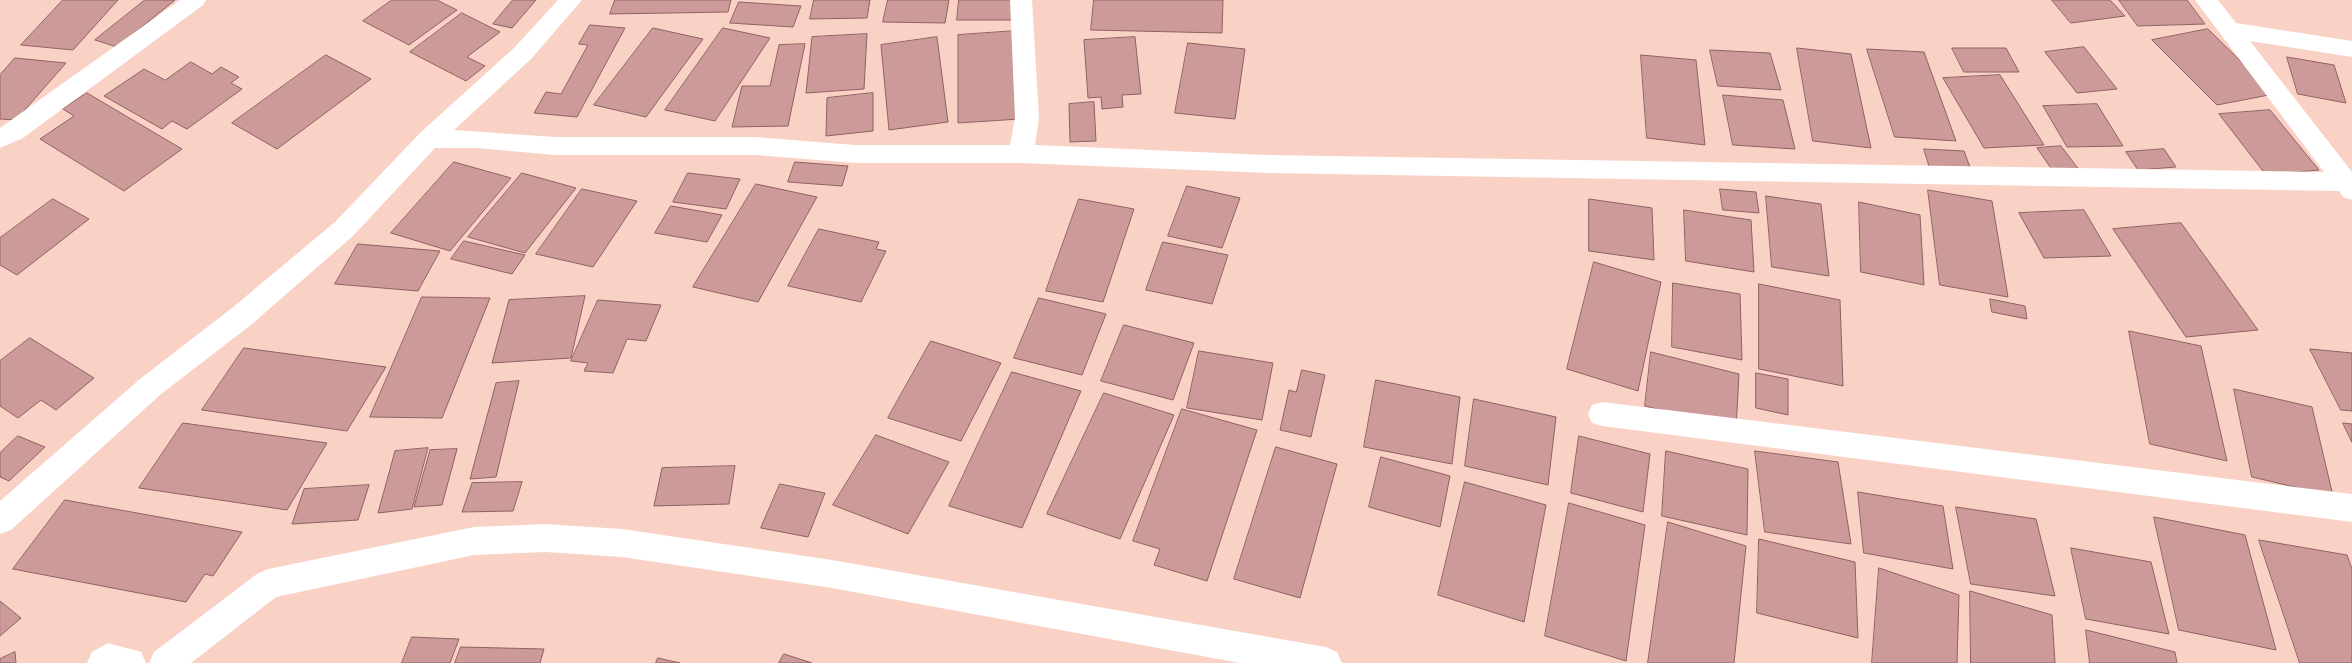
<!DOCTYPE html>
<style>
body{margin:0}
canvas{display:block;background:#fad1c5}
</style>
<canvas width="2352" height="663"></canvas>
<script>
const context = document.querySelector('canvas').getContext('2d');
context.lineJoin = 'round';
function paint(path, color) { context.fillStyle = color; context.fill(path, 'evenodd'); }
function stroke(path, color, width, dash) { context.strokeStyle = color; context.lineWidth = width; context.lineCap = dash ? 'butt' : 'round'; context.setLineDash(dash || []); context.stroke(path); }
const building = new Path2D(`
 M 63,0 L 118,0 L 73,50 L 21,45 Z
 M 145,0 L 175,0 L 117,47 L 95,40 Z
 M 392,0 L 437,0 L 457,10 L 409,45 L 363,21 Z
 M 513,0 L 536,0 L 512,28 L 493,24 Z
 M 615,0 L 731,0 L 728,12 L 610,14 Z
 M 814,0 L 870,0 L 867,18 L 810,19 Z
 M 888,0 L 949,0 L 945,23 L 883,22 Z
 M 959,0 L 1014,0 L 1012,20 L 957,20 Z
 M 1094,0 L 1223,0 L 1222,33 L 1091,30 Z
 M 2052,0 L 2110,0 L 2125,16 L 2071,23 Z
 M 2119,0 L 2187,0 L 2205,24 L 2138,26 Z
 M 739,2 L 801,6 L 793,27 L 730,23 Z
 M 462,13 L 500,32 L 467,57 L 485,66 L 466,81 L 410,52 Z
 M 590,25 L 625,28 L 577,117 L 534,113 L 546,92 L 561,94 L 588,45 L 579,44 Z
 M 653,28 L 703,39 L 646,117 L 594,105 Z
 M 723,28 L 770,38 L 715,121 L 665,110 Z
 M 2208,29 L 2274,94 L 2217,105 L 2152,40 Z
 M 1016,31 L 1020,119 L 958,123 L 958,35 Z
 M 867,34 L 864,89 L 806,93 L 812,37 Z
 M 937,37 L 948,122 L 889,130 L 881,45 Z
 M 1135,37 L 1141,94 L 1122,95 L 1123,107 L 1102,109 L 1101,97 L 1088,98 L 1084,40 Z
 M 1188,43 L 1245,49 L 1235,119 L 1175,113 Z
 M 805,44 L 788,126 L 732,127 L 742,86 L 770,86 L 779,45 Z
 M 2084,47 L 2117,89 L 2077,93 L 2045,52 Z
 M 1797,48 L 1851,54 L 1871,148 L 1813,141 Z
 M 1952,48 L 2006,48 L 2019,72 L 1964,72 Z
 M 1867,49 L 1924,52 L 1956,141 L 1895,137 Z
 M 1710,50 L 1770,53 L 1781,90 L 1718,86 Z
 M 326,55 L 371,79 L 277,149 L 232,123 Z
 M 1641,55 L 1696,60 L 1705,145 L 1647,138 Z
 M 2287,57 L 2334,65 L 2346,103 L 2298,94 Z
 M 15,58 L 66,63 L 16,120 L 0,119 L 0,75 Z
 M 191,62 L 212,74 L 221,67 L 239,77 L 231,83 L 242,89 L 187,129 L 172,121 L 162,129 L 104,96 L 144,69 L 165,80 Z
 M 2000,75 L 2044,145 L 1984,148 L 1943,78 Z
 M 87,93 L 182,149 L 124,191 L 40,139 L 74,116 L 63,109 Z
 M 873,93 L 873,131 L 826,136 L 827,98 Z
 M 1723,95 L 1783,100 L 1795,149 L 1733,145 Z
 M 1094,102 L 1096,141 L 1070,142 L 1069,104 Z
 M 2097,104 L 2123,146 L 2067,147 L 2043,106 Z
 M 2270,110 L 2319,170 L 2266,175 L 2219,114 Z
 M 2061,146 L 2080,171 L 2055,174 L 2037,148 Z
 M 1924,149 L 1964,151 L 1971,170 L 1930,168 Z
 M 2164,149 L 2176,167 L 2138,170 L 2126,152 Z
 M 454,162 L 511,178 L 450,251 L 391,233 Z
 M 795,162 L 848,166 L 842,186 L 788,182 Z
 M 522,173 L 576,188 L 525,253 L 468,237 Z
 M 688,173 L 740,179 L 726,209 L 673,202 Z
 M 756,184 L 817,197 L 758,302 L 693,287 Z
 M 1187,186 L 1240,198 L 1222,248 L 1168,236 Z
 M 582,189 L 637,201 L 593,267 L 536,254 Z
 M 1720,189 L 1756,192 L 1759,213 L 1723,210 Z
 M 1928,190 L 1992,201 L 2008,297 L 1940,285 Z
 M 1766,196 L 1821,204 L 1829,276 L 1772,267 Z
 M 53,199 L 89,219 L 17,275 L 0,265 L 0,238 Z
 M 1079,199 L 1134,209 L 1103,302 L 1046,291 Z
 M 1589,199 L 1652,208 L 1654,260 L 1589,251 Z
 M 1859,202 L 1920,215 L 1924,285 L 1861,272 Z
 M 671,206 L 722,215 L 707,242 L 655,233 Z
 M 1684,210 L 1751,220 L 1754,272 L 1686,261 Z
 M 2084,210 L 2111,256 L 2044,258 L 2019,213 Z
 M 2181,223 L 2258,330 L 2186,337 L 2113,229 Z
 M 819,229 L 879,242 L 876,249 L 886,251 L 861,302 L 788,286 Z
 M 464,241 L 525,255 L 512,274 L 451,259 Z
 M 1163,242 L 1228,255 L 1212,304 L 1146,290 Z
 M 358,244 L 440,251 L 418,291 L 335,284 Z
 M 1594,262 L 1661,282 L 1638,391 L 1567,369 Z
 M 1673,283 L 1740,294 L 1742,360 L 1672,347 Z
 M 1759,284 L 1840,300 L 1843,386 L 1759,369 Z
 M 585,296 L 571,358 L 492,363 L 509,300 Z
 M 422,297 L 490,298 L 442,418 L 370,417 Z
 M 1039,298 L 1106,314 L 1082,375 L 1014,358 Z
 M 1990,299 L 2025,306 L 2027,319 L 1992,312 Z
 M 598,300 L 661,305 L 646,341 L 627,339 L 613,373 L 584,371 L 588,363 L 571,361 Z
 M 1124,325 L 1194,343 L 1173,400 L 1101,381 Z
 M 2129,331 L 2201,346 L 2227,461 L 2150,444 Z
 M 30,338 L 94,378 L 56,410 L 41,400 L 18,418 L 0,406 L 0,361 Z
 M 931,341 L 1001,363 L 961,441 L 888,418 Z
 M 244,348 L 386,367 L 347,431 L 202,410 Z
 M 2310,349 L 2352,353 L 2352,411 L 2341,410 Z
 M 1199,351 L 1273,363 L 1262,420 L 1187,408 Z
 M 1651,352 L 1739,374 L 1736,429 L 1645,406 Z
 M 1302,370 L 1325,375 L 1311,437 L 1280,430 L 1289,390 L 1296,392 Z
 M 1012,372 L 1081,391 L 1022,528 L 949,506 Z
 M 1756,373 L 1788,379 L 1788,415 L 1756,408 Z
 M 1376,380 L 1460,397 L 1452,464 L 1364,447 Z
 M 519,381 L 496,477 L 470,479 L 496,383 Z
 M 2234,389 L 2312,407 L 2333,496 L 2252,477 Z
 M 1104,393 L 1174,415 L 1120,539 L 1047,514 Z
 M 1474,399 L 1556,417 L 1548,485 L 1465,466 Z
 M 1182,409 L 1257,430 L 1207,581 L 1154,565 L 1160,549 L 1133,541 Z
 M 183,423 L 327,443 L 287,510 L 139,488 Z
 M 2343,423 L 2352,424 L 2352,442 Z
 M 876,435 L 949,462 L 908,534 L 833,505 Z
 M 18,436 L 45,447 L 9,481 L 0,477 L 0,453 Z
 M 1579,436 L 1650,454 L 1643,512 L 1571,493 Z
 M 1276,447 L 1337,464 L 1300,598 L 1234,579 Z
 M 428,448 L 412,509 L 378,513 L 395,451 Z
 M 457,449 L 442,505 L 414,507 L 430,450 Z
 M 1666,451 L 1748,469 L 1747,535 L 1662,516 Z
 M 1755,451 L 1838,462 L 1851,544 L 1765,532 Z
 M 1381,457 L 1450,476 L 1440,527 L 1369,507 Z
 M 735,466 L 729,504 L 654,506 L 662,468 Z
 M 522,482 L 513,511 L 462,512 L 472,483 Z
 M 1465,482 L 1546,505 L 1524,622 L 1438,595 Z
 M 780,484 L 825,493 L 808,537 L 761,528 Z
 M 369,485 L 358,520 L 292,524 L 304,489 Z
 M 1858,492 L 1943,506 L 1953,569 L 1864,553 Z
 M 65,500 L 242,532 L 213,576 L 205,574 L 186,602 L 13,569 Z
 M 1569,503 L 1645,525 L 1626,661 L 1545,636 Z
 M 1956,507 L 2036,519 L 2055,596 L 1971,584 Z
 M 2154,517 L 2245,535 L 2276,650 L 2179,630 Z
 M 1668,522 L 1746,546 L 1734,663 L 1648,663 Z
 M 1759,539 L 1855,562 L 1858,638 L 1757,613 Z
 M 2259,540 L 2347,555 L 2352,569 L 2352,663 L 2300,663 Z
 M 2071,548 L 2151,562 L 2169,634 L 2086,619 Z
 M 1879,568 L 1959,595 L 1957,663 L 1872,663 Z
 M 1970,591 L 2052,615 L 2055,663 L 1971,663 Z
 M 0,601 L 21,618 L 0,636 Z
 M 2086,630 L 2175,652 L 2177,663 L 2090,663 Z
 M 412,637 L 459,639 L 450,663 L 402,663 Z
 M 461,647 L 544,649 L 540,663 L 455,663 Z
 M 15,652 L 16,663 L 0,663 L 0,659 Z
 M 784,654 L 812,663 L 779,663 Z
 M 658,658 L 680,663 L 656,663 Z`);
const minor = new Path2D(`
 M 180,0 L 206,0 L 203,5 L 23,138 L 0,148 L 0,128 Z
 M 558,0 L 582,0 L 531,59 L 454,130 L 555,137 L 755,137 L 855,145 L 1010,145 L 1015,118 L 1010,0 L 1032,0 L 1039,118 L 1035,145 L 1268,155 L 2324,172 L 2195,0 L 2218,0 L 2236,23 L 2352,41 L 2352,57 L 2250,41 L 2352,172 L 2352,200 L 2343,197 L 2339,191 L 1268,173 L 1021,163 L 855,163 L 755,155 L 555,155 L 477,148 L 435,148 L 353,236 L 252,324 L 160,395 L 11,530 L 0,534 L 0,501 L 140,379 L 232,308 L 335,222 L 420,133 L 515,47 Z
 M 1602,402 L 2352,494 L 2352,522 L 1602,426 L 1592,423 L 1588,414 L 1592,405 Z
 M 545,524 L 622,529 L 832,560 L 1326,647 L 1337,652 L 1342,663 L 1240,663 L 832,588 L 622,557 L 545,552 L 474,555 L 276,597 L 191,663 L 149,663 L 154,652 L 257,574 L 268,569 L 474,527 Z
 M 108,643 L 141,652 L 146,663 L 87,663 L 92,652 Z`);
paint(building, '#cd9a9a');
stroke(building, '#906162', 1);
paint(minor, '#fff');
</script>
